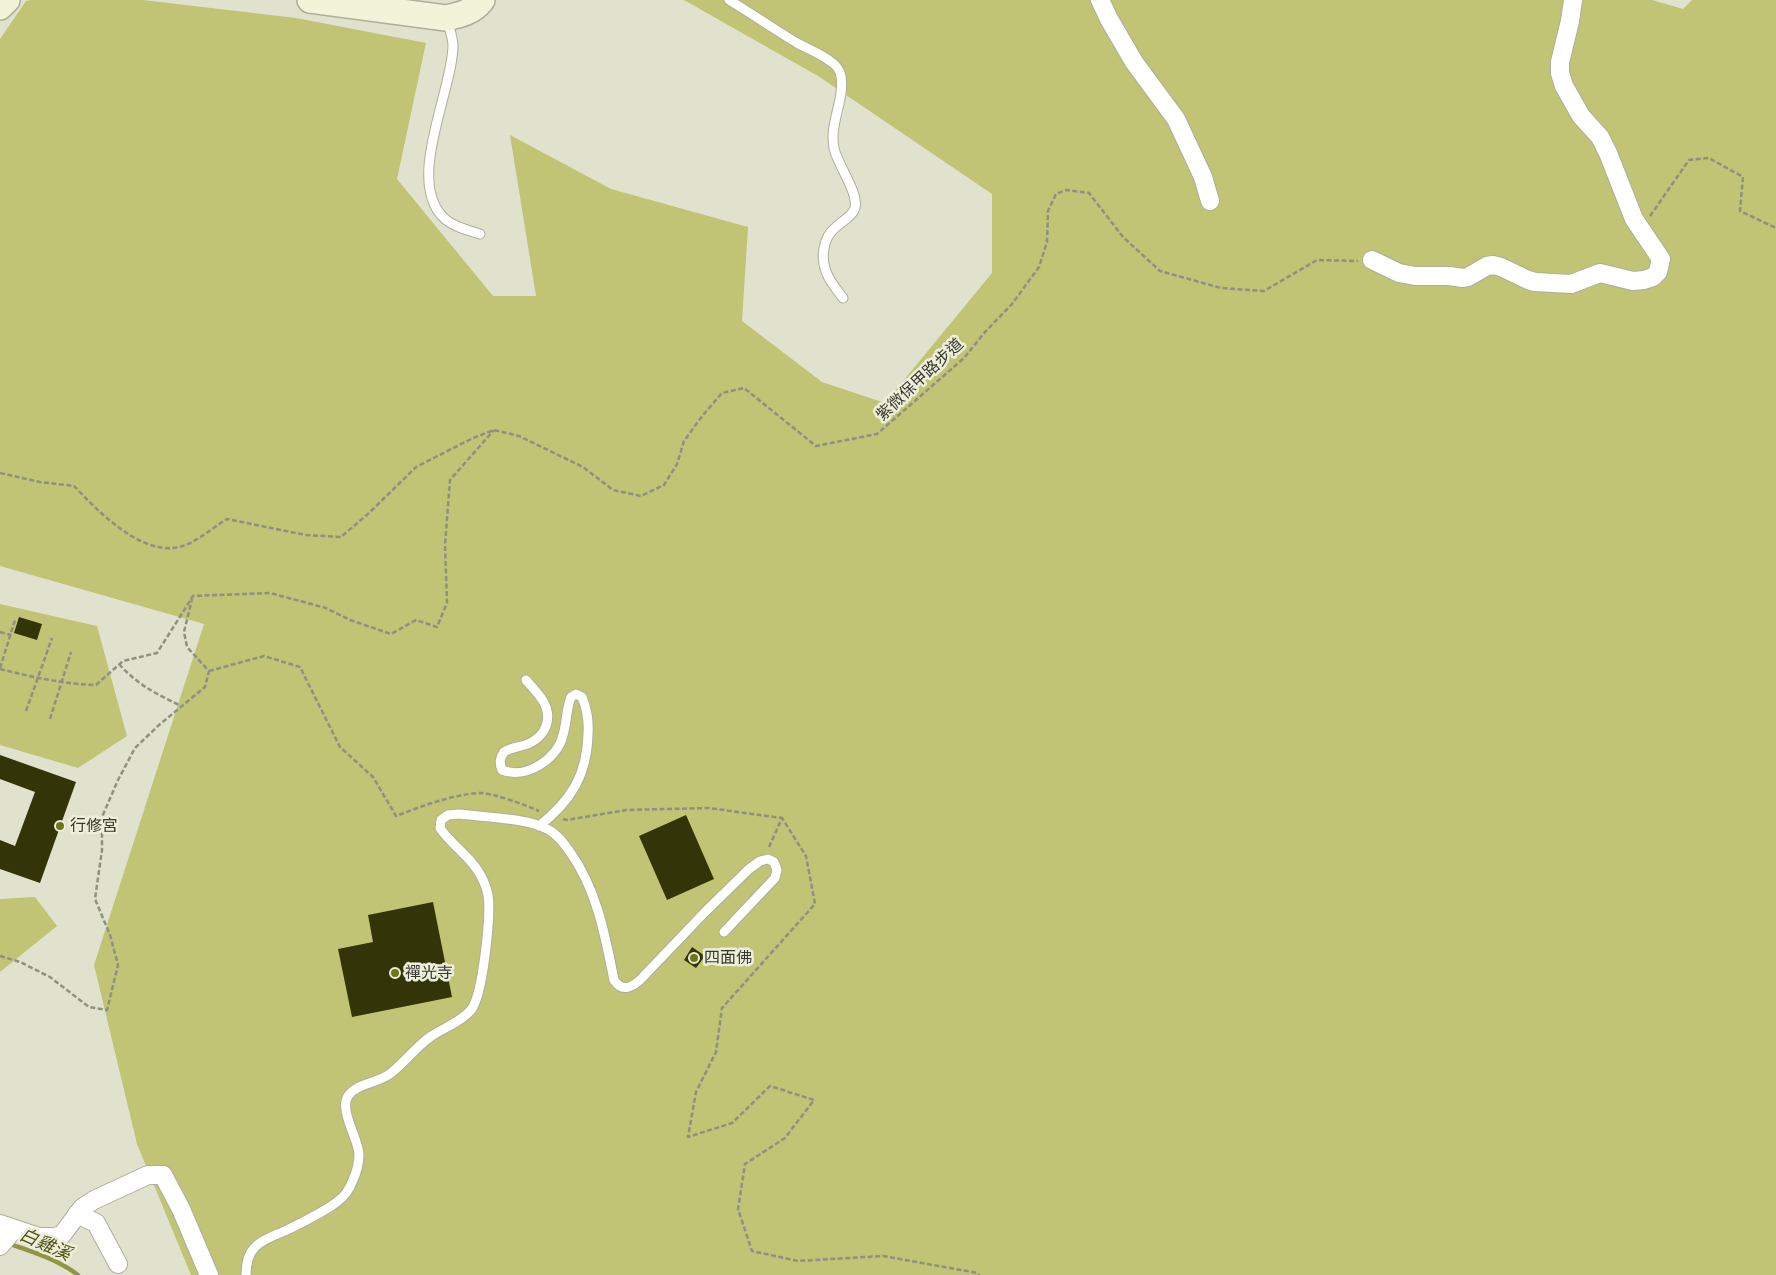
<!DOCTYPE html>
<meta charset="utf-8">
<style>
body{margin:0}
canvas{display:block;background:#e0e2cd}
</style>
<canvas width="1776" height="1275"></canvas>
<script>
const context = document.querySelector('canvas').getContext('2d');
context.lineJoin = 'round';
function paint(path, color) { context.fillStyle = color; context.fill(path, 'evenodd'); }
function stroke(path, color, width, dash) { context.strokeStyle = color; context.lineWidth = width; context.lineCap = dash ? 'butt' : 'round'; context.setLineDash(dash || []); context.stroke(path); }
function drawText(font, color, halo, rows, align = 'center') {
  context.font = font + ' "PT Sans","Noto Sans TC",sans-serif'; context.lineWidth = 5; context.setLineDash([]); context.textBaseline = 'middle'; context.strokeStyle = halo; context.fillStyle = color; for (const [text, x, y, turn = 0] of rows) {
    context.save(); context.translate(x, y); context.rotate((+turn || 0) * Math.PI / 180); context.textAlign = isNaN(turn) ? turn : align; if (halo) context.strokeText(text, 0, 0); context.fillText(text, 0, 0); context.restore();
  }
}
const green = new Path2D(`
 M 31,0 L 143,0 L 296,18 L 426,43 L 397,179 L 493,296 L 536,296 L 510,135 L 611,189 L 748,227 L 742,321 L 822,382 L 885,403 L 992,273 L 992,194 L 818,76 L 684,0 L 1652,0 L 1683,9 L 1692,0 L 1776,0 L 1776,1275 L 191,1275 L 137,1144 L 94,965 L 204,624 L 0,566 L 0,39 L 26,1 Z
 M 0,604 L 97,626 L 127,736 L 78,768 L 0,745 Z
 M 35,897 L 57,926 L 0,972 L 0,899 Z`);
const stream = new Path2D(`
 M 7,1243 C 32,1252 57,1259 78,1275`);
const building = new Path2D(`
 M 19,617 L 42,624 L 37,640 L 14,633 Z
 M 0,755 L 76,782 L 40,883 L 0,869 L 0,840 L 15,846 L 35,792 L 0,779 Z
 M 686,815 L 714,879 L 667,900 L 639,836 Z
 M 433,902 L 452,997 L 352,1017 L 338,949 L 373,942 L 368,915 Z
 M 692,947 L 705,956 L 696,968 L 684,960 Z`);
const path = new Path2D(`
 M 1650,216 L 1689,160 L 1709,158 L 1743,177 L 1740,211 L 1776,228
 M 0,473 L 40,482 L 74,486 C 99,512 147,563 188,544 C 201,538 214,527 227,519 L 306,535 L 341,537 L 369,513 L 416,467 L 473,438 L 494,430 L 519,436 L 583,467 L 613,490 L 641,496 L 664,485 L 677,464 L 684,441 L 703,415 L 722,393 L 744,388 L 816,446 L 877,434 L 964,358 L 985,332 L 1012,304 L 1039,267 L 1047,242 L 1048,211 L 1056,194 L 1066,190 L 1089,193 L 1123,237 L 1160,271 L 1221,288 L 1264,291 L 1317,260 L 1358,261
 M 0,632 L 11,635
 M 119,664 C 139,686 155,693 181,706
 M 0,668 L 15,620
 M 0,669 C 32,677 63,684 96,685 L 123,661 L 157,653 L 193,596 L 270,593 L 326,608 L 350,620 L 391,634 L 416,620 L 437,627 L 447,603 L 445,545 L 450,480 L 494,430
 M 209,671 L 264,656 L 300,667 L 340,747 L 373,777 L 396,816 C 422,806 451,795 479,793 C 491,792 528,806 539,811
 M 26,711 L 52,638
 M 50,719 L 71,652
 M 563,819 L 567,820 L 626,810 L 709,808 L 782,818
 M 769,847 L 782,818 L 806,856 L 815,904 L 722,1008 L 716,1052 L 696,1092 L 688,1137 L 732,1123 L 770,1086 L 814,1100 L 785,1138 L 745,1164 L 738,1209 L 752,1251 L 798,1261 L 883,1256 L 978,1273 L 979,1275
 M 0,956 L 20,962 L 50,977 L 89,1007 L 107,1010 L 118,965 L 110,935 L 95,899 L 102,850 L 102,817 L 118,780 L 135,748 L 159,725 L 205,687 L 209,671 L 187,647 L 184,632 L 192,599`);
const lane = new Path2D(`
 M 729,0 C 752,14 774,29 797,43 C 808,49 820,53 830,61 C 835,64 840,70 841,76 C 845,99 829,124 834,148 C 837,164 859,193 855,208 C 852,217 842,221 836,227 C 822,238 820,260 828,276 C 831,283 838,291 843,298
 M 447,20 C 449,28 453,37 453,46 C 452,92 407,178 442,216 C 451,226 467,230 480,234
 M 526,680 C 532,687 539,694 543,701 C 553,718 546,735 530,743 C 521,747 512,747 504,752 C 500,758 499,762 502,770 C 525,780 558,759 563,735 C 567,722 566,709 571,697 L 576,694 L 582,697 C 587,709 589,721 588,734 C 587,775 571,801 539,826
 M 246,1275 C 246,1265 248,1254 255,1247 C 264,1238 277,1235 289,1229 C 303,1222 326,1211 338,1201 C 345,1196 350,1188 353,1180 C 357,1171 359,1163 359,1154 C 358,1138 339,1110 348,1096 C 357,1083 379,1083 391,1073 C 405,1062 415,1048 430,1037 C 443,1028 461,1022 471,1010 C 483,995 491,915 488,895 C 487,890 485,884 483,880 C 474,859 452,846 440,828 L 441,820 L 448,815 L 459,814 C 483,817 529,818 549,830 C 558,835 564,843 570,852 C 597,890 605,935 614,980 C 622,992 631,988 640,980 L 705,912 L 749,869 L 760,861 L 768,859 L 774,862 L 777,870 L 775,878 L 724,932`);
const street = new Path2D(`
 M 1100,0 L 1109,19 L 1134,62 L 1176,119 L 1203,177 L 1210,201
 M 1372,260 L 1399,273 L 1415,276 L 1449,276 L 1463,278 L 1468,277 L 1487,266 L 1493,265 L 1501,267 L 1528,280 L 1535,282 L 1571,284 L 1600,273 L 1633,281 L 1644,280 L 1653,277 L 1658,272 L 1661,259 L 1634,219 L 1608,153 L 1600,137 L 1581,116 L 1564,86 L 1560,73 L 1560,62 L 1570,21 L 1573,0
 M 77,1214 L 96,1223 L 118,1264
 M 0,1224 L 39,1237 L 55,1237 L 62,1235 L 82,1208 L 94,1200 L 148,1175 L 163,1175 L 181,1209 L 209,1275
 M 0,1246 L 14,1229`);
const secondary = new Path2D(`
 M 310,0 L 446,18 C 460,15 473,12 482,0
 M 0,7 L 7,0`);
const markers = [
 [60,826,5,"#72741a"],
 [694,958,5,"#72741a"],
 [395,973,5,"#72741a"]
];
const streetNames = [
 ["紫微保甲路步道",920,380,-43]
];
const poiNames = [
 ["行修宮",70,826],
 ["四面佛",704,958],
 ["禪光寺",405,973]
];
const waterNames = [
 ["白雞溪",45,1245,24]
];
paint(green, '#c0c474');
stroke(stream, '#929544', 4.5);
paint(building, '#333407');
stroke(lane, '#aeaf9b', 11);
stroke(street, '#aeaf9b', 20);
stroke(secondary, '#aeaf9b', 28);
stroke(path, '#8f9081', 2.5, [5, 2.5]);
stroke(lane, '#fff', 9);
stroke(street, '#fff', 18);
stroke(secondary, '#f2f3d8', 25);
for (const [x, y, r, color] of markers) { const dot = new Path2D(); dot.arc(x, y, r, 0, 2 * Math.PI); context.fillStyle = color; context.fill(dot); stroke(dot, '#edefda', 2); }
drawText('16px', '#383830', '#edefda', streetNames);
drawText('16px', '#383830', '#edefda', poiNames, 'left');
drawText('italic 18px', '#505215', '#edefda', waterNames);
</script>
